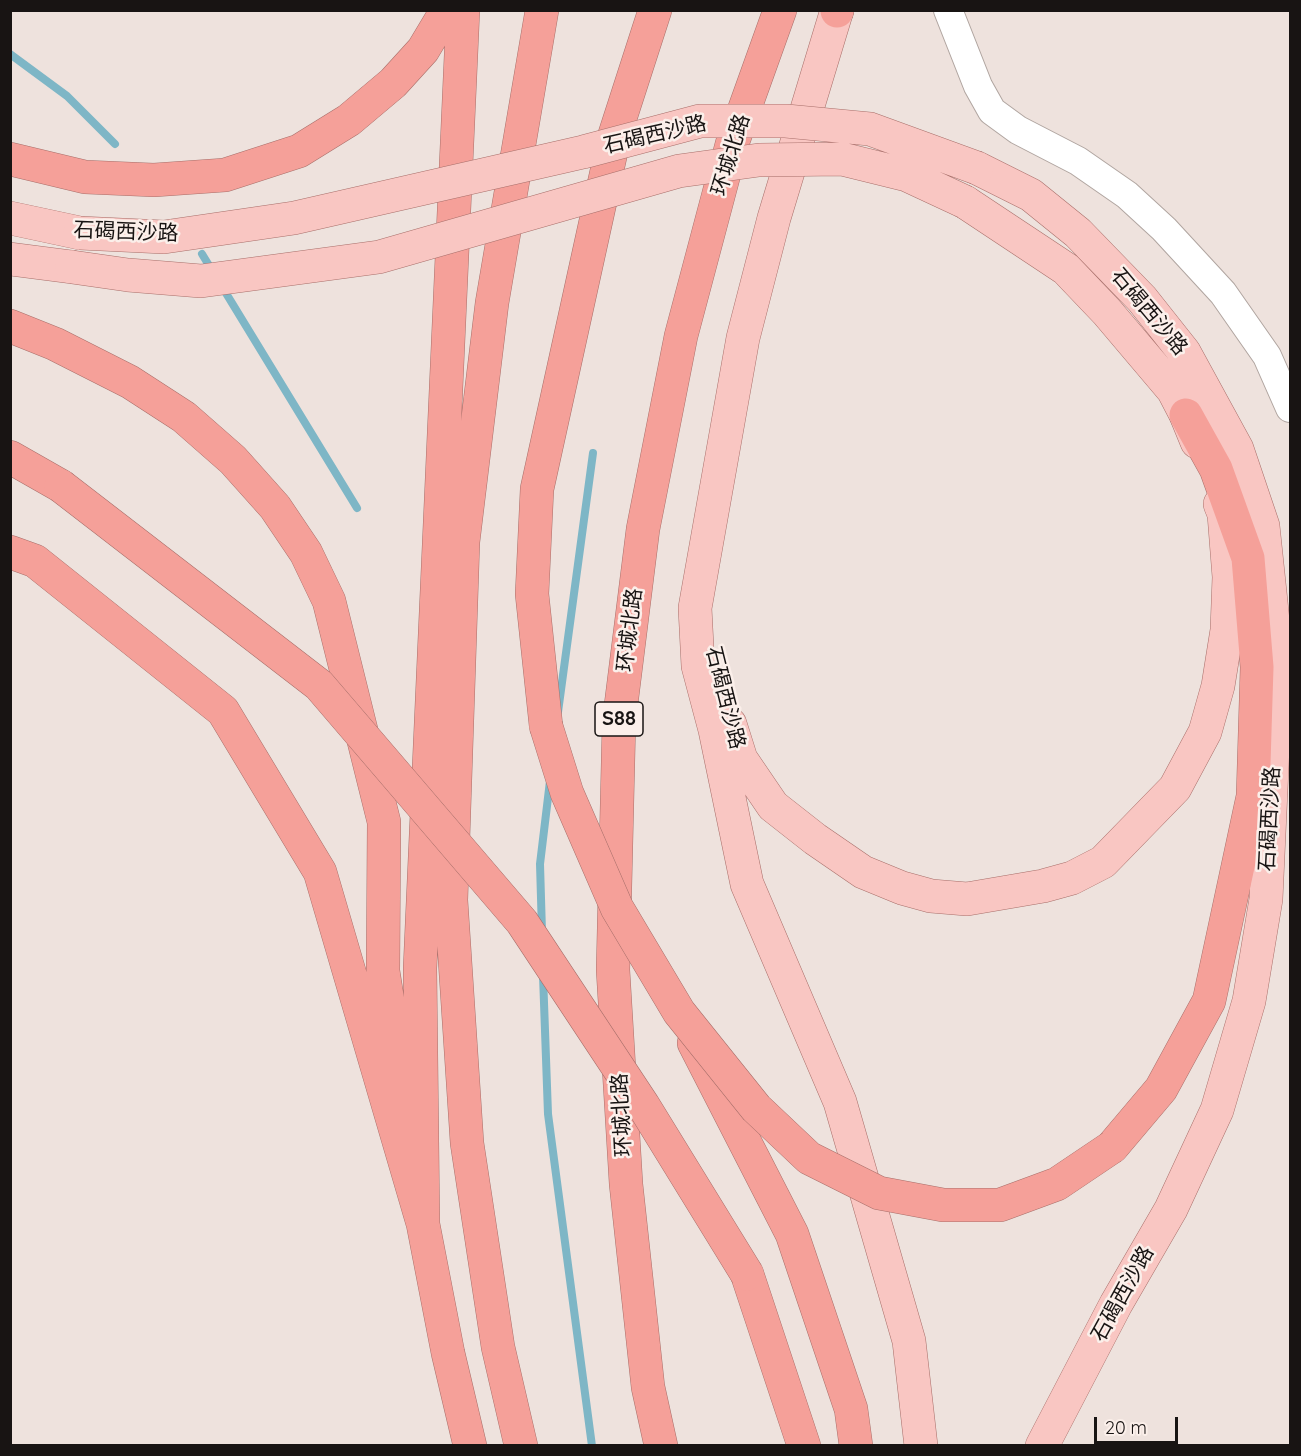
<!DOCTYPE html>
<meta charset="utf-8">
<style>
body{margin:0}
#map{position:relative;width:1301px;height:1456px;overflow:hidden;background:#eee2dd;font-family:Quicksand,sans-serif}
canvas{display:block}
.frame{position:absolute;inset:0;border:12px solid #181413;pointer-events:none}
.scale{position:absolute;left:1094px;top:1417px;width:84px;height:27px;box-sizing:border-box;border:3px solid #181413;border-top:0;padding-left:8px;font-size:18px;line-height:21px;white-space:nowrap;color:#181413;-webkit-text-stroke:4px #fbefea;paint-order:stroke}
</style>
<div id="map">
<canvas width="1301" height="1456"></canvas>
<div class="frame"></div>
<div class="scale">20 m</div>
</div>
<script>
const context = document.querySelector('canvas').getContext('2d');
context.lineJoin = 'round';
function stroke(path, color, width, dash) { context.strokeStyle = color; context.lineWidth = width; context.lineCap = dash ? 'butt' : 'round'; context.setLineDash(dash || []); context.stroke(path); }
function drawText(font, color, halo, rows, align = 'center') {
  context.font = font + ' Quicksand,"Noto Sans SC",sans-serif'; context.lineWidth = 5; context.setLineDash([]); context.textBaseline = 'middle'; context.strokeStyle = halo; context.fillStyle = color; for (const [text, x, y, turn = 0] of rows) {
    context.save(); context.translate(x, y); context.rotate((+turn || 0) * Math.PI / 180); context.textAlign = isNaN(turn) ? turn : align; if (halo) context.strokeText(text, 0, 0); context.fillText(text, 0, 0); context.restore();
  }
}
const stream = new Path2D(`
 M 10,54 L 67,96 L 115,144
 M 202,254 L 213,272
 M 221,285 L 357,508
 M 558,712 L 593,453
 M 542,932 L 540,864 L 550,781
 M 543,975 L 548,1114 L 592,1446`);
const minor = new Path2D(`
 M 948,10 L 978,86 L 992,111 L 1018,130 L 1078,161 L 1127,195 L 1164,229 L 1223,293 L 1267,356 L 1290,408`);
const major = new Path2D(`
 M 837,10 L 774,218 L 743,338 L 695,608 L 698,666 L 715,730 L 747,884 L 840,1102 L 909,1341 L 921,1446
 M 977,168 L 1031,195 L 1078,233 L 1142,299 L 1184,352 L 1237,449 L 1263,526 L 1277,659 L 1266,899 L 1249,1001 L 1217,1110 L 1171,1209 L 1116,1304 L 1042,1446
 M 965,202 L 1066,269 L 1107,312 L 1173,390 L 1186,415 L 1197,442
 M 10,218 L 80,233
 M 10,259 L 72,267
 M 730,724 L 741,759 L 773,806 L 815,839 L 863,872 L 902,888 L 931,896 L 967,899 L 1043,886 L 1072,878 L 1103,862 L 1175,788 L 1205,732 L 1218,686 L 1227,630 L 1229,577 L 1224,514 L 1220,504`);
const highway = new Path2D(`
 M 837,11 L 837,10
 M 10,159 L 85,177 L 154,180 L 225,175 L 299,151 L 349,120 L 393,83 L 423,50 L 447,10
 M 10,326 L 55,344 L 130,382 L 184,417 L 233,460 L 275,507 L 306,553 L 329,601 L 384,822 L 383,971 L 405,1110
 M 10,457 L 61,486
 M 10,552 L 35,561 L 223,711 L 320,872 L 423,1224 L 448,1353 L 470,1446
 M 546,726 L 532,594 L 537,489 L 615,134 L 655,10
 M 694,1043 L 792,1234 L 851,1409 L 856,1446
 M 1112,1147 L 1161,1089 L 1209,1001 L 1253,796 L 1257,667 L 1248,558 L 1216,469 L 1186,415
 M 423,1224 L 420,968 L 463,10
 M 747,1274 L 804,1446
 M 521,1446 L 498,1347 L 467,1143 L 451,900 L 463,542 L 492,303 L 542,10
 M 661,1446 L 648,1387 L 626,1184 L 613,970 L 619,721 L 643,529 L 681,336 L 732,144 L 780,10`);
const majorBridge = new Path2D(`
 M 80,233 L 164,237 L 294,218 L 583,152 L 700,121 L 786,121 L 870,129 L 977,168
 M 72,267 L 128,275 L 201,281 L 379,257 L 679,171 L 759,160 L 842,159 L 907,175 L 965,202`);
const highwayBridge = new Path2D(`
 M 61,486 L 319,685 L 522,922 L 643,1105 L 747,1274
 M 546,726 L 567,793 L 617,908 L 679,1012 L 756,1108 L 809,1158 L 879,1193 L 943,1205 L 1000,1205 L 1057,1184 L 1112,1147`);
const shields = [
 [619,719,48]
];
const shieldNames = [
 ["S88",619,719]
];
const streetNames = [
 ["石碣西沙路",655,135,-13],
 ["环城北路",731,155,-73],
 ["石碣西沙路",126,232,2],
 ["石碣西沙路",1149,312,50],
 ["环城北路",630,630,-83],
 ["石碣西沙路",725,698,76],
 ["石碣西沙路",1270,819,-87],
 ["环城北路",622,1115,-93],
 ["石碣西沙路",1123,1294,-61]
];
stroke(stream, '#7eb6c6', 8);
stroke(minor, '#b0a5a0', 30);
stroke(major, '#a86f6a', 34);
stroke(highway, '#a86f6a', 34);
stroke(minor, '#fff', 28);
stroke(major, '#f9c6c2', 33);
stroke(highway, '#f5a099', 33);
stroke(majorBridge, '#a86f6a', 34, []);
stroke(highwayBridge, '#a86f6a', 34, []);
stroke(majorBridge, '#f9c6c2', 33);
stroke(highwayBridge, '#f5a099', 33);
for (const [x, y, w] of shields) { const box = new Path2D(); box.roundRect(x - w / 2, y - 17, w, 34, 4.5); context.fillStyle = '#fbefea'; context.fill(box); stroke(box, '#181413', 1.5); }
drawText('bold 20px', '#181413', null, shieldNames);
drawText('21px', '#181413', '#fbefea', streetNames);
</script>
